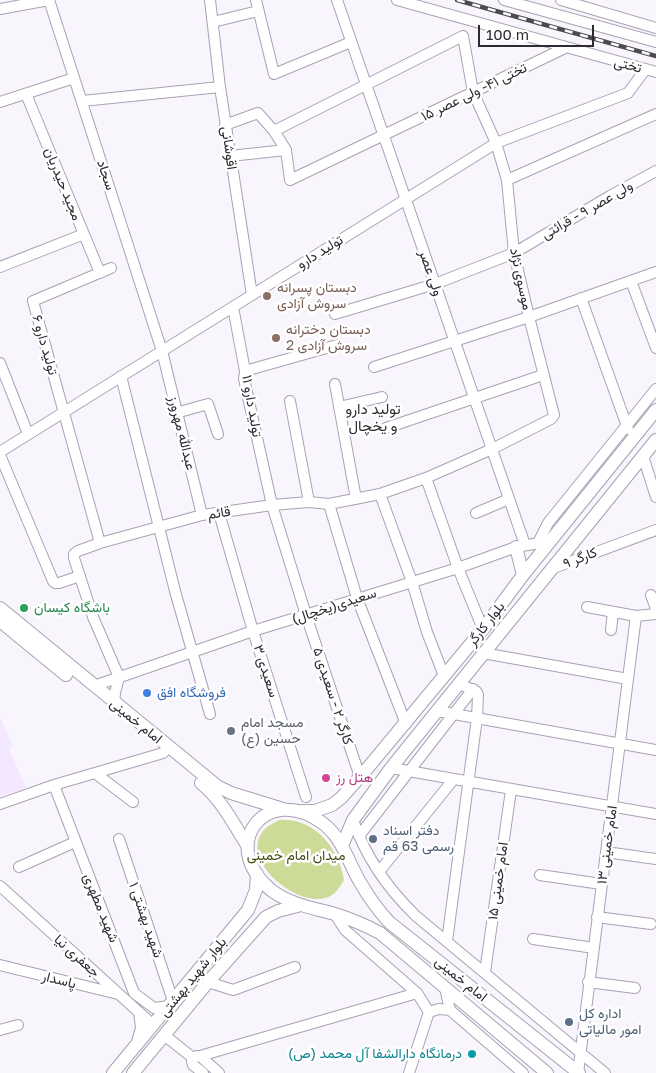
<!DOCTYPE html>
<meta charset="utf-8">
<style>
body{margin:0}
#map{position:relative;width:656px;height:1073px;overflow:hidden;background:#f9f5fd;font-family:"Golos Text",sans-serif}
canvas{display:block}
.scale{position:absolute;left:478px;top:25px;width:116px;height:22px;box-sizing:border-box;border:2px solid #2d2a31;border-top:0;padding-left:6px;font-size:15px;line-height:18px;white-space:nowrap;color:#2d2a31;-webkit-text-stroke:4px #fff;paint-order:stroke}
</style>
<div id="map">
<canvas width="656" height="1073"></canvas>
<div class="scale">100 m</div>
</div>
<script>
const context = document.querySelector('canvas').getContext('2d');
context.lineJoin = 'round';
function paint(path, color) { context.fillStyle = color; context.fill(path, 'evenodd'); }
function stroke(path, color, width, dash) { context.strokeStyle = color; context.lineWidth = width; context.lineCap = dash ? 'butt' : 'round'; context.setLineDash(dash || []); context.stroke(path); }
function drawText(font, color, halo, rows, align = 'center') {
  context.font = font + ' "Golos Text",Vazirmatn,sans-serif'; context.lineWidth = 5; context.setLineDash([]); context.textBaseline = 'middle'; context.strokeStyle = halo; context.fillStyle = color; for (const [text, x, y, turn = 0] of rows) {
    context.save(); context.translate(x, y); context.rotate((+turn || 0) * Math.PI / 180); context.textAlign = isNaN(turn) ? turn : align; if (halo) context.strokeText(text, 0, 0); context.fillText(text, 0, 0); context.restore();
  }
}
const built = new Path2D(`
 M 0,716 L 13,747 L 9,748 L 26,788 L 0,796 Z`);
const green = new Path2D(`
 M 279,820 C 314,817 339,848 344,880 C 341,885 337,892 332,895 C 304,914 238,862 263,831 C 267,826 274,823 279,820 Z`);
const minor = new Path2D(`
 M 49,0 L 162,351 L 202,515
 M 210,0 L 220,87 L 252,295
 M 256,0 L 274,74 L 351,42
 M 337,0 L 525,545
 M 397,0 L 656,72
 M 504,0 L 656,42
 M 561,0 L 656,28
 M 0,9 L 49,0
 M 213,22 L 258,11
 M 26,94 L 100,273
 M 82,101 L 220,87
 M 0,102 L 74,78
 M 225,125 L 258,113 L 274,131 L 286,150 L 290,180 L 565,48
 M 230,156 L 286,150
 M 507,180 L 656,114
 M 0,267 L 84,234
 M 631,281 L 656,348
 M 581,298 L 628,429
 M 233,307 L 245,371 L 244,379 L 272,505 L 306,615 L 360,777
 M 335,314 L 435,284 L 514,253 L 610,196 L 656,171
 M 0,363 L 28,434
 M 374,367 L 529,317 L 656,272
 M 245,371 L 337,345
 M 121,376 L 175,591 L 210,714
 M 335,384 L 356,499
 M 290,401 L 309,502
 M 339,407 L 382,397
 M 176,413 L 208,404 L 218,434
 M 386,428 L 543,375
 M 0,452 L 496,143 L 628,93 L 645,70
 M 0,455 L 53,581 L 55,583 L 59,583 L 80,576
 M 643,456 L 656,497
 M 426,478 L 458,568 L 483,629
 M 380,494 L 412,582 L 427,632 L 444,676
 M 329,504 L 357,598 L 406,724
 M 219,513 L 253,631 L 306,797
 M 476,513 L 509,499
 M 100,543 L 33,301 L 111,268
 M 538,543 L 548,523 L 656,389
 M 551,569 L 656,530
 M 651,595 L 656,609
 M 587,607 L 636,616 L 656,614
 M 611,630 L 613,612
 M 483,653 L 628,679
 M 119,677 L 93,617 L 74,558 L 74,554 L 78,551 L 100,543 L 202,515 L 272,505 L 309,502 L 329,504 L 380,494 L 426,478 L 492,449 L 551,419 L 554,415 L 529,317 L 514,253 L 507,180 L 496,143 L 473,92 L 463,36 L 274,131
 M 94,686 L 253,631 L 458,568 L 516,547 L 551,541
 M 114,703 L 115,693 L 119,677
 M 437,711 L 656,750
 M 391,768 L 656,814
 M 95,773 L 133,802
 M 54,785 L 134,993 L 154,1008 L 169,1006
 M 0,804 L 54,785 L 163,753 L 168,747
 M 353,820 C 366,858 387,888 416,916 L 605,1073
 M 359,836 L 473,689
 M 119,839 L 173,1001
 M 606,852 L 656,859
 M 19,867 L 75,842
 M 382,868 L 453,780
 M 540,875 L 601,884
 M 0,886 L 153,1025
 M 335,914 L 345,930 L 417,993 L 429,1012 L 409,1073
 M 597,917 L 651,924
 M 533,939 L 594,948
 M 447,941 L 477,718 L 478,695 L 476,691 L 459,684
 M 0,965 L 118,994
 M 485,972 L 511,790
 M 208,982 L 233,990 L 295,967
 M 588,982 L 635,988
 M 445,988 L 450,1010 L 523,1073
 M 429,1012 L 439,1009 L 450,1010
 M 0,1030 L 18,1025
 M 164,1035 L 193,1058
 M 137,1042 L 141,1028 L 139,1012
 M 200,1056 L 219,1073
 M 203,1073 L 193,1065 L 192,1061 L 193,1058 L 197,1056 L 200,1056 L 417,993
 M 578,1073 L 636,616`);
const major = new Path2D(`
 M 516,547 L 523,575
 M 0,608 L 217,786 L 231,793 L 283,809
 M 0,621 L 66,675
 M 201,783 C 221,799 233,823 247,845
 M 302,811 L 315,811 L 332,805 L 341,798 L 366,770 L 483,629 L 523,575 L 656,410
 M 342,846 L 353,820 L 391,768 L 656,440
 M 113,1073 L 248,910 L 256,890 L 257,874
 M 133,1073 L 208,982 L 266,917 L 278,911 L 301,905
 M 547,1073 L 380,933 C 365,925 351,919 335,914 C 313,908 289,904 271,890 C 217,845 266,783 321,822 C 342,836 348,862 360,882 C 368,896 378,910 389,922 L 579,1073`);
const rail = new Path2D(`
 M 457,0 L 656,56`);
const markers = [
 [267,296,5,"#8d6e63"],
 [276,338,5,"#8d6e63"],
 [24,608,5,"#2e9e5b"],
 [147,693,5,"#3f7fe0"],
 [231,731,5,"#6b7280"],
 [326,778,5,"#d1479c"],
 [373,839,5,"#5c6f8a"],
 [569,1022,5,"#5c6f8a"],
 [472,1054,5,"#0f9aa8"]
];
const streetNames = [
 ["تختی",628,65,15],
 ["تختی ۴۱- ولی عصر ۱۵",474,92,-26],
 ["اقوشانی",229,148,82],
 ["سجاد",106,175,72],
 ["مجید حیدریان",63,184,68],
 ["ولی عصر ۹ - قرائتی",587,210,-30],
 ["تولید دارو",320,252,-32],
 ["ولی عصر",431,273,71],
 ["موسوی نژاد",521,279,78],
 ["تولید دارو ۶",45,345,74],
 ["تولید دارو ۱۱",252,406,80],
 ["عبدالله مهرورز",182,433,76],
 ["قائم",219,513,-9],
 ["کارگر ۹",580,558,-21],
 ["سعیدی(یخچال)",334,606,-18],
 ["بلوار کارگر",486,624,-52],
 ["سعیدی ۳",266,671,72],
 ["کارگر ۲ - سعیدی ۵",333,696,72],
 ["امام خمینی",136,721,39],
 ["امام خمینی ۱۳",607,845,-82],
 ["امام خمینی ۱۵",498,881,-82],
 ["شهید مطهری",101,908,68],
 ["شهید بهشتی ۱",146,920,71],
 ["جعفری نیا",77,956,42],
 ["بلوار شهید بهشتی",193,977,-51],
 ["امام خمینی",461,979,39],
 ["پاسدار",59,980,14]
];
const educationNames = [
 ["دبستان پسرانه",277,288],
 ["سروش آزادی",277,304],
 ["دبستان دخترانه",286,330],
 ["سروش آزادی 2",286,346]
];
const leisureNames = [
 ["باشگاه کیسان",34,608]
];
const shopNames = [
 ["فروشگاه افق",157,693]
];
const worshipNames = [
 ["مسجد امام",241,723],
 ["حسین (ع)",241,739]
];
const hotelNames = [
 ["هتل رز",336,778]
];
const serviceNames = [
 ["دفتر اسناد",383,831],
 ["رسمی 63 قم",383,847],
 ["اداره کل",579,1014],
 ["امور مالیاتی",579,1030]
];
const parkNames = [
 ["میدان امام خمینی",296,856]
];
const cultureNames = [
 ["درمانگاه دارالشفا آل محمد (ص)",462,1054]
];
const neighbourhoodNames = [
 ["تولید دارو",373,409],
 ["و یخچال",373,426]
];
paint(built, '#f3e8ff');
paint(green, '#cddb99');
stroke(minor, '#aaa0b4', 12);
stroke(major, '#aaa0b4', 14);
stroke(minor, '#fff', 10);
stroke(major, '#fff', 12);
stroke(rail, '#4d4a51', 4.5);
stroke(rail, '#fff', 2.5, [8]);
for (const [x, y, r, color] of markers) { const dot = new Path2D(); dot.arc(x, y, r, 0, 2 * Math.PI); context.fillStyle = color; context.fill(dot); stroke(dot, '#fff', 2); }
drawText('14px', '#2d2a31', '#fff', streetNames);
drawText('14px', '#785e54', '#fff', educationNames, 'left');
drawText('14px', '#27864d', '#fff', leisureNames, 'left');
drawText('14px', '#366cbe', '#fff', shopNames, 'left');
drawText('14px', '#5b616d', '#fff', worshipNames, 'left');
drawText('14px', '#b23c85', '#fff', hotelNames, 'left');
drawText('14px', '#4e5e75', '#fff', serviceNames, 'left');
drawText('14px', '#454e16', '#fff', parkNames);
drawText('14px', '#0d838f', '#fff', cultureNames, 'right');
drawText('15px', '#2d2a31', '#fff', neighbourhoodNames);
</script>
